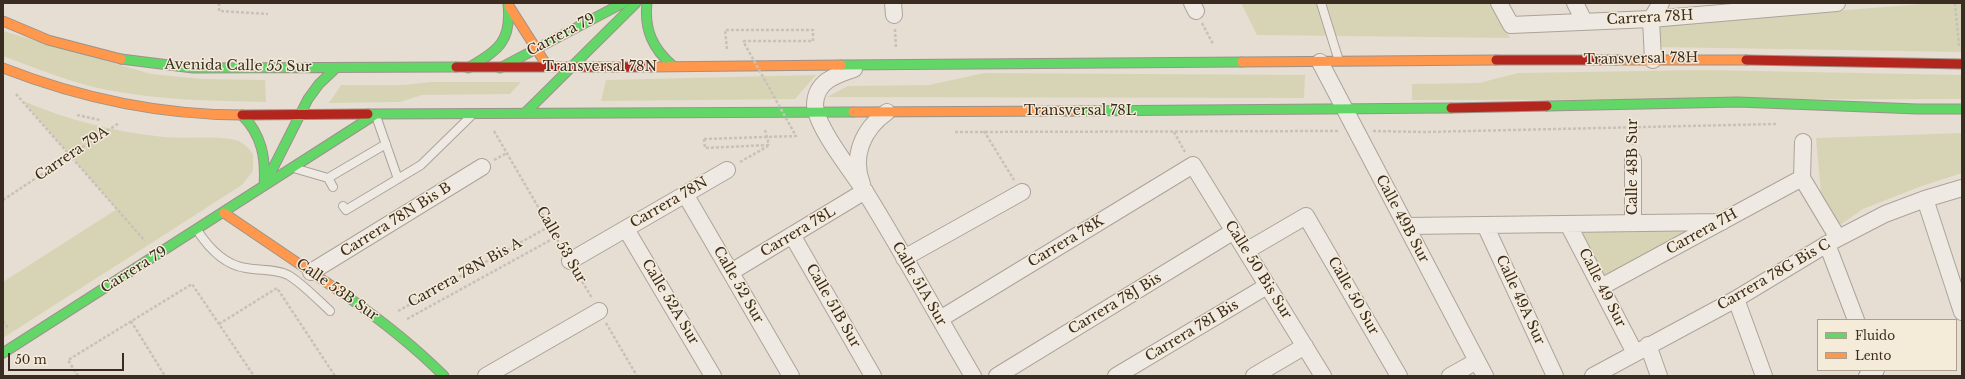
<!DOCTYPE html>
<style>
body{margin:0}
#map{position:relative;width:1965px;height:379px;overflow:hidden;background:#e6ded2;font-family:"Libre Baskerville",serif}
canvas{display:block}
.frame{position:absolute;inset:0;border:4px solid #3b2c21;pointer-events:none}
.legend{position:absolute;left:1817px;top:319px;width:140px;height:52px;box-sizing:border-box;background:#f5ebd9;border:1px solid #ab9f8f;margin:0;padding:5px 7px;list-style:none;font-size:12px;color:#3b2c21}
.legend li{display:flex;align-items:center;gap:8px;height:20px}
.legend b{width:20px;border:1px solid #ab9f8f}
.scale{position:absolute;left:8px;top:353px;width:116px;height:18px;box-sizing:border-box;border:2px solid #3b2c21;border-top:0;padding-left:5px;font-size:12px;line-height:14px;white-space:nowrap;color:#3b2c21;-webkit-text-stroke:3px #f5ebd9;paint-order:stroke}
</style>
<div id="map">
<canvas width="1965" height="379"></canvas>
<div class="frame"></div>
<ul class="legend">
<li><b style="height:5px;background:#63d668"></b>Fluido</li>
<li><b style="height:5px;background:#ff974d"></b>Lento</li>
</ul>
<div class="scale">50 m</div>
</div>
<script>
const context = document.querySelector('canvas').getContext('2d');
context.lineJoin = 'round';
function paint(path, color) { context.fillStyle = color; context.fill(path, 'evenodd'); }
function stroke(path, color, width, dash) { context.strokeStyle = color; context.lineWidth = width; context.lineCap = dash ? 'butt' : 'round'; context.setLineDash(dash || []); context.stroke(path); }
function drawText(font, color, halo, rows, align = 'center') {
  context.font = font + ' "Libre Baskerville",serif'; context.lineWidth = 3; context.setLineDash([]); context.textBaseline = 'middle'; context.strokeStyle = halo; context.fillStyle = color; for (const [text, x, y, turn = 0] of rows) {
    context.save(); context.translate(x, y); context.rotate((+turn || 0) * Math.PI / 180); context.textAlign = isNaN(turn) ? turn : align; if (halo) context.strokeText(text, 0, 0); context.fillText(text, 0, 0); context.restore();
  }
}
const green = new Path2D(`
 M 1241,3 L 1491,3 L 1510,38 L 1257,35 Z
 M 1935,3 L 1962,3 L 1962,52 L 1658,47 L 1658,25 Z
 M 3,31 L 151,74 L 202,79 L 265,80 L 266,102 C 213,101 160,100 107,90 C 75,84 35,68 3,56 Z
 M 1704,70 L 1962,75 L 1962,99 L 1412,100 L 1412,84 L 1479,83 L 1518,73 Z
 M 984,73 L 1305,75 L 1304,98 L 827,97 L 848,86 L 929,85 Z
 M 816,75 L 795,99 L 601,101 L 606,80 Z
 M 430,82 L 521,82 L 510,94 L 422,95 L 400,102 L 329,103 L 341,85 L 404,85 Z
 M 23,101 C 68,120 115,132 164,137 C 186,139 209,136 231,139 C 242,141 247,146 253,154 L 253,171 L 242,185 L 3,338 L 3,282 L 117,209 Z
 M 1962,133 L 1962,173 L 1919,187 L 1863,209 L 1840,225 L 1821,194 L 1816,138 Z
 M 1699,226 L 1604,278 L 1579,230 Z`);
const path = new Path2D(`
 M 219,3 L 219,11 L 268,14
 M 1955,3 L 1959,46
 M 1202,23 L 1213,44
 M 895,29 L 896,48
 M 727,49 L 725,30 L 813,30 L 813,41 L 743,41
 M 16,94 L 145,241
 M 77,115 L 100,120
 M 765,130 L 769,145
 M 494,131 L 562,248
 M 984,131 L 1014,180
 M 1373,131 L 1425,132 L 1776,124
 M 955,132 L 1340,131
 M 1174,132 L 1185,152
 M 704,139 L 705,148 L 769,145
 M 1633,145 L 1634,126
 M 494,160 L 507,153
 M 740,162 L 768,146
 M 3,200 L 119,123
 M 577,273 L 592,298
 M 398,311 L 550,226
 M 407,319 L 556,237
 M 3,321 L 8,328
 M 131,321 L 165,376
 M 606,323 L 637,376
 M 219,324 L 277,288 L 335,376
 M 78,376 L 68,360 L 192,284 L 254,376`);
const lane = new Path2D(`
 M 1321,3 L 1339,61
 M 376,116 L 398,179
 M 297,169 L 328,178 L 333,187
 M 328,178 L 386,144
 M 343,206 L 346,210 L 421,165 L 470,117
 M 197,230 C 208,247 224,265 246,268 C 261,271 274,268 288,275 C 302,283 318,300 330,311`);
const street = new Path2D(`
 M 893,3 L 894,15
 M 1192,3 L 1196,11
 M 1499,3 L 1511,25 L 1651,19 L 1837,3
 M 1575,3 L 1584,21
 M 1653,60 L 1651,19 L 1661,3
 M 1320,62 L 1485,376
 M 854,69 C 836,75 816,81 815,104 C 815,126 853,173 866,193 C 903,253 937,315 973,376
 M 1803,142 L 1802,178 L 1838,238
 M 862,184 C 851,156 863,129 887,112
 M 685,194 L 791,376
 M 1925,199 L 1962,312
 M 1633,223 L 1633,160
 M 1568,224 L 1635,353
 M 1485,225 L 1555,376
 M 1406,226 L 1722,222
 M 626,229 L 713,376
 M 792,235 L 873,376
 M 1827,244 L 1856,320
 M 1246,251 L 1306,216 L 1399,376
 M 904,258 L 1022,192
 M 570,261 L 727,170
 M 311,272 L 482,167
 M 731,272 L 865,191
 M 1601,287 L 1802,178
 M 1736,299 L 1764,376
 M 940,319 L 1193,165 L 1323,376
 M 1648,345 L 1659,376
 M 486,376 L 599,311
 M 997,376 L 1234,231
 M 1116,376 L 1267,286
 M 1254,376 L 1305,346
 M 1450,376 L 1477,361
 M 1593,376 L 1736,299 L 1827,244 L 1885,214 L 1925,199 L 1962,188
 M 1867,376 L 1876,370`);
const fast = new Path2D(`
 M 647,3 C 644,30 653,49 673,66
 M 121,59 L 193,68 L 456,67
 M 841,65 L 1242,62
 M 468,68 C 498,50 512,42 508,4
 M 500,68 L 623,3
 M 1547,106 L 1738,102 L 1917,109 L 1962,109
 M 1072,111 L 1451,108
 M 525,113 L 636,3
 M 368,114 L 853,112
 M 242,115 C 262,135 266,158 264,186
 M 264,186 L 308,99 L 319,84 L 336,68
 M 345,295 C 381,320 413,345 444,376
 M 3,353 L 376,114`);
const slow = new Path2D(`
 M 509,6 L 544,61
 M 3,21 L 48,40 L 121,59
 M 1616,60 L 1746,60
 M 1242,62 L 1496,60
 M 649,67 L 841,65
 M 3,68 C 80,98 159,115 242,115
 M 853,112 L 1072,111
 M 224,213 L 345,295`);
const jam = new Path2D(`
 M 1496,60 L 1616,60
 M 1746,60 L 1962,64
 M 456,67 L 649,67
 M 1451,108 L 1547,106
 M 242,115 L 368,114`);
const pathBridge = new Path2D(`
 M 704,139 L 796,136 L 743,41`);
const streetNames = [
 ["Carrera 78H",1650,18,-3],
 ["Carrera 79",561,35,-28],
 ["Transversal 78H",1641,59,-1],
 ["Avenida Calle 55 Sur",238,66,1],
 ["Transversal 78N",600,67],
 ["Transversal 78L",1080,111],
 ["Carrera 79A",72,154,-34],
 ["Calle 48B Sur",1633,167,-90],
 ["Carrera 78N",669,203,-30],
 ["Calle 49B Sur",1402,219,62],
 ["Carrera 78N Bis B",396,220,-32],
 ["Carrera 78L",798,232,-31],
 ["Carrera 7H",1702,232,-29],
 ["Carrera 78K",1066,242,-31],
 ["Calle 53 Sur",561,245,60],
 ["Carrera 79",134,270,-32],
 ["Calle 50 Bis Sur",1258,270,58],
 ["Carrera 78N Bis A",465,273,-29],
 ["Carrera 78G Bis C",1774,275,-30],
 ["Calle 51A Sur",919,284,60],
 ["Calle 52 Sur",738,285,60],
 ["Calle 49 Sur",1602,288,63],
 ["Calle 53B Sur",337,290,35],
 ["Calle 50 Sur",1353,296,60],
 ["Calle 49A Sur",1520,300,65],
 ["Calle 52A Sur",670,302,59],
 ["Carrera 78J Bis",1115,304,-31],
 ["Calle 51B Sur",833,306,60],
 ["Carrera 78I Bis",1192,331,-31]
];
paint(green, '#d7d4b5');
stroke(lane, '#aca39a', 10);
stroke(street, '#aca39a', 18);
stroke(fast, '#9b938a', 11);
stroke(slow, '#9b938a', 11);
stroke(jam, '#9b938a', 11);
stroke(path, '#c7c1b9', 2.5, [3, 2]);
stroke(lane, '#eeeae3', 8);
stroke(street, '#eeeae3', 16);
stroke(fast, '#63d668', 9);
stroke(slow, '#ff974d', 9);
stroke(jam, '#b3261e', 9);
stroke(pathBridge, '#c7c1b9', 2.5, [3, 2]);
drawText('14px', '#3b2c21', '#f5ebd9', streetNames);
</script>
